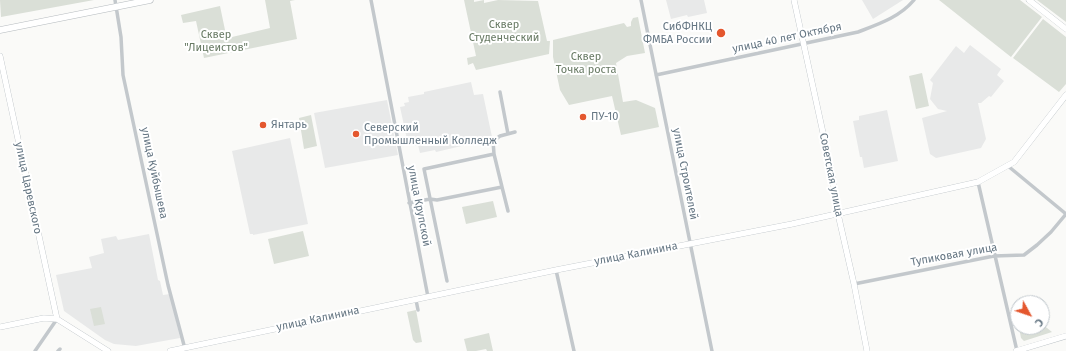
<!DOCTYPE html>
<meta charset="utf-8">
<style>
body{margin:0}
#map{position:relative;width:1066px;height:351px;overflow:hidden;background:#fafaf8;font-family:"Fira Sans",sans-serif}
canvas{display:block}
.north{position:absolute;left:1010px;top:295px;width:40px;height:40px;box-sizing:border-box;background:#fff;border:1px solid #c1c8cd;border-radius:50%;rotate:130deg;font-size:11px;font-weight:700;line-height:16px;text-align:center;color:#657683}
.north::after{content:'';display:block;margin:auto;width:14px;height:18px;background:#e4572e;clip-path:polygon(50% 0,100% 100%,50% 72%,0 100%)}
</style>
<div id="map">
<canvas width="1066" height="351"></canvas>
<div class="north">С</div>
</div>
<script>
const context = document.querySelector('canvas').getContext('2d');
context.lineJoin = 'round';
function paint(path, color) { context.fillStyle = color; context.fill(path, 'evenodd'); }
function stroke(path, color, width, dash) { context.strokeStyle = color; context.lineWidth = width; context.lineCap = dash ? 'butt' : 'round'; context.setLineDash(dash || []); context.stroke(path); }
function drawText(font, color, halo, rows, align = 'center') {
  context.font = font + ' "Fira Sans",sans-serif'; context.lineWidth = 4; context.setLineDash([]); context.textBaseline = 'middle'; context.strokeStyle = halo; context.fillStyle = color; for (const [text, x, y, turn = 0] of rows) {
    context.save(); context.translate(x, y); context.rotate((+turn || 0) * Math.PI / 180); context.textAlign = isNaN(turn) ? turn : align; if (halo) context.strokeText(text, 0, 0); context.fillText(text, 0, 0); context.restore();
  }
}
const built = new Path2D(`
 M 666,0 L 704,0 L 707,13 L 688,17 L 687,15 L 671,19 Z
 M 862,0 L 903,0 L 873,19 Z
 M 970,45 L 1001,69 L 997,75 L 1004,81 L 991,97 L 989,96 L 981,103 L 978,103 L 986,139 L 981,148 L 936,158 L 930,154 L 922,118 L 947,111 L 938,109 L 930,99 L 933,83 L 930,80 L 956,46 L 964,53 Z
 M 471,82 L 474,95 L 483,94 L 492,137 L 483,139 L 483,141 L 436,152 L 435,150 L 420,153 L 418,145 L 413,146 L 412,143 L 408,144 L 400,107 L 405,106 L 404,103 L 409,102 L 408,97 L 424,94 L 424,92 Z
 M 387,100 L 398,155 L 325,168 L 314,113 Z
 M 887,110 L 898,161 L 864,168 L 862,157 L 860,157 L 853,121 L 859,120 L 859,116 Z
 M 290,138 L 308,224 L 253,235 L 253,234 L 250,234 L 232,151 Z
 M 149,234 L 158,280 L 160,281 L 163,295 L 170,294 L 180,338 L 136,346 L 114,344 L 105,340 L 64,311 L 56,275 L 92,268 L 89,257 L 104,253 L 101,239 L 116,236 L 118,240 Z`);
const green = new Path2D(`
 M 0,0 L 94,0 L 1,17 Z
 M 265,0 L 295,0 L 290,1 L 297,39 L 204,58 L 196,21 L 183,23 L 181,15 L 220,6 L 225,30 L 232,37 L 270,28 Z
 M 464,0 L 474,0 L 474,2 L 484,0 L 484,3 L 498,0 L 538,1 L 547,41 L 550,41 L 549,54 L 476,70 L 473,63 L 468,65 L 467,58 L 476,56 Z
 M 939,0 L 1020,0 L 1042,17 L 1011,57 Z
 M 1037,0 L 1066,0 L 1066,22 Z
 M 638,17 L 645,53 L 627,56 L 616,63 L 623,102 L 636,100 L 655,108 L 659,127 L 621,135 L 612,96 L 569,105 L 560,90 L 553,57 L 553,40 L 624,23 L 627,27 L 631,26 L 631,22 L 633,18 Z
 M 1043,19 L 1066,37 L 1066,84 L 1059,92 L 1013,58 Z
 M 922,73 L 929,106 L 916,109 L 909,76 Z
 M 311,115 L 317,146 L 304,149 L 299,118 Z
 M 493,201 L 497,217 L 466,224 L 462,207 Z
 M 303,231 L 309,256 L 274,264 L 268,239 Z
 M 101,307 L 105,324 L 94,326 L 90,309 Z
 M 416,310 L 422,342 L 416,343 L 413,340 L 407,312 Z
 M 1042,324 L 1052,332 L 1024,341 L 1021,338 L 1019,327 L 1042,327 Z
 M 489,333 L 493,351 L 487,351 L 486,349 L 476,351 L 467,351 L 464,339 Z`);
const street = new Path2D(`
 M 115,0 L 121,37 L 123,75 L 168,285 L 185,349
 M 371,0 L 428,297
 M 641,0 L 712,351
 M 656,75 L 858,32 C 879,24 900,17 914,0
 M 500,92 L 508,134
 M 494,154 L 493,141 L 500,136 L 515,132
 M 1008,166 L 1066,214
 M 978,182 L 1017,351
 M 409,203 L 430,199 L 437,200 L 502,187 L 508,211
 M 556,270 L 574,351
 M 447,281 L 424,169 L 494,154 L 502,187
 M 854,284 L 994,256 L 1024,255 L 1037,245 L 1051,232 L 1066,214
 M 416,300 L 418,310
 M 35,351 L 57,319
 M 58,351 L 60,349`);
const secondary = new Path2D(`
 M 794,0 L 832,174 L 838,214 L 854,284 L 867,351
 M 1029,0 L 1066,29
 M 0,56 L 57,319
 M 0,327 L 44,318 L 57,319 L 108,351
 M 170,351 L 556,270 L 792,224 L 978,182 L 1014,162 L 1066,95
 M 1016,351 L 1066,336`);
const primary = new Path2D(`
 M 0,30 L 150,0`);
const markers = [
 [721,33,5,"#e4572e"],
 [583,117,4,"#e4572e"],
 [263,125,4,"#e4572e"],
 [356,134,4,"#e4572e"]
];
const parkNames = [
 ["Сквер",504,25],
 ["Студенческий",504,38],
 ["Сквер",216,35],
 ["\"Лицеистов\"",216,48],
 ["Сквер",586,57],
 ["Точка роста",586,70]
];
const poiNames = [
 ["СибФНКЦ",712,27,"right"],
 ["ФМБА России",712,40,"right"],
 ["ПУ-10",591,117],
 ["Янтарь",271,125],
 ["Северский",364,128],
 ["Промышленный Колледж",364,141]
];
const streetNames = [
 ["улица 40 лет Октября",787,38,-12],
 ["улица Куйбышева",154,173,78],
 ["улица Строителей",685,174,79],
 ["Советская улица",831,175,79],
 ["улица Царевского",28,188,78],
 ["улица Крупской",419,206,79],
 ["улица Калинина",636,254,-11],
 ["Тупиковая улица",954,255,-10],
 ["улица Калинина",318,319,-12]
];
paint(built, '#e8e9e9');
paint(green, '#dadfd7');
stroke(secondary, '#b3babf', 6);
stroke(primary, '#b5babe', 7);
stroke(street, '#c3c8cc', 3.5);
stroke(secondary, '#fff', 5.5);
stroke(primary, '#fff', 6);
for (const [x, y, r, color] of markers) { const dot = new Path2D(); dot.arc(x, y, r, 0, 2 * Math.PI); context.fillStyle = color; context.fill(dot); stroke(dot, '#fff', 1.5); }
drawText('11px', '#687a64', '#fff', parkNames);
drawText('11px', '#657683', '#fff', poiNames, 'left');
drawText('11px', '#657683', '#fff', streetNames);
</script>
